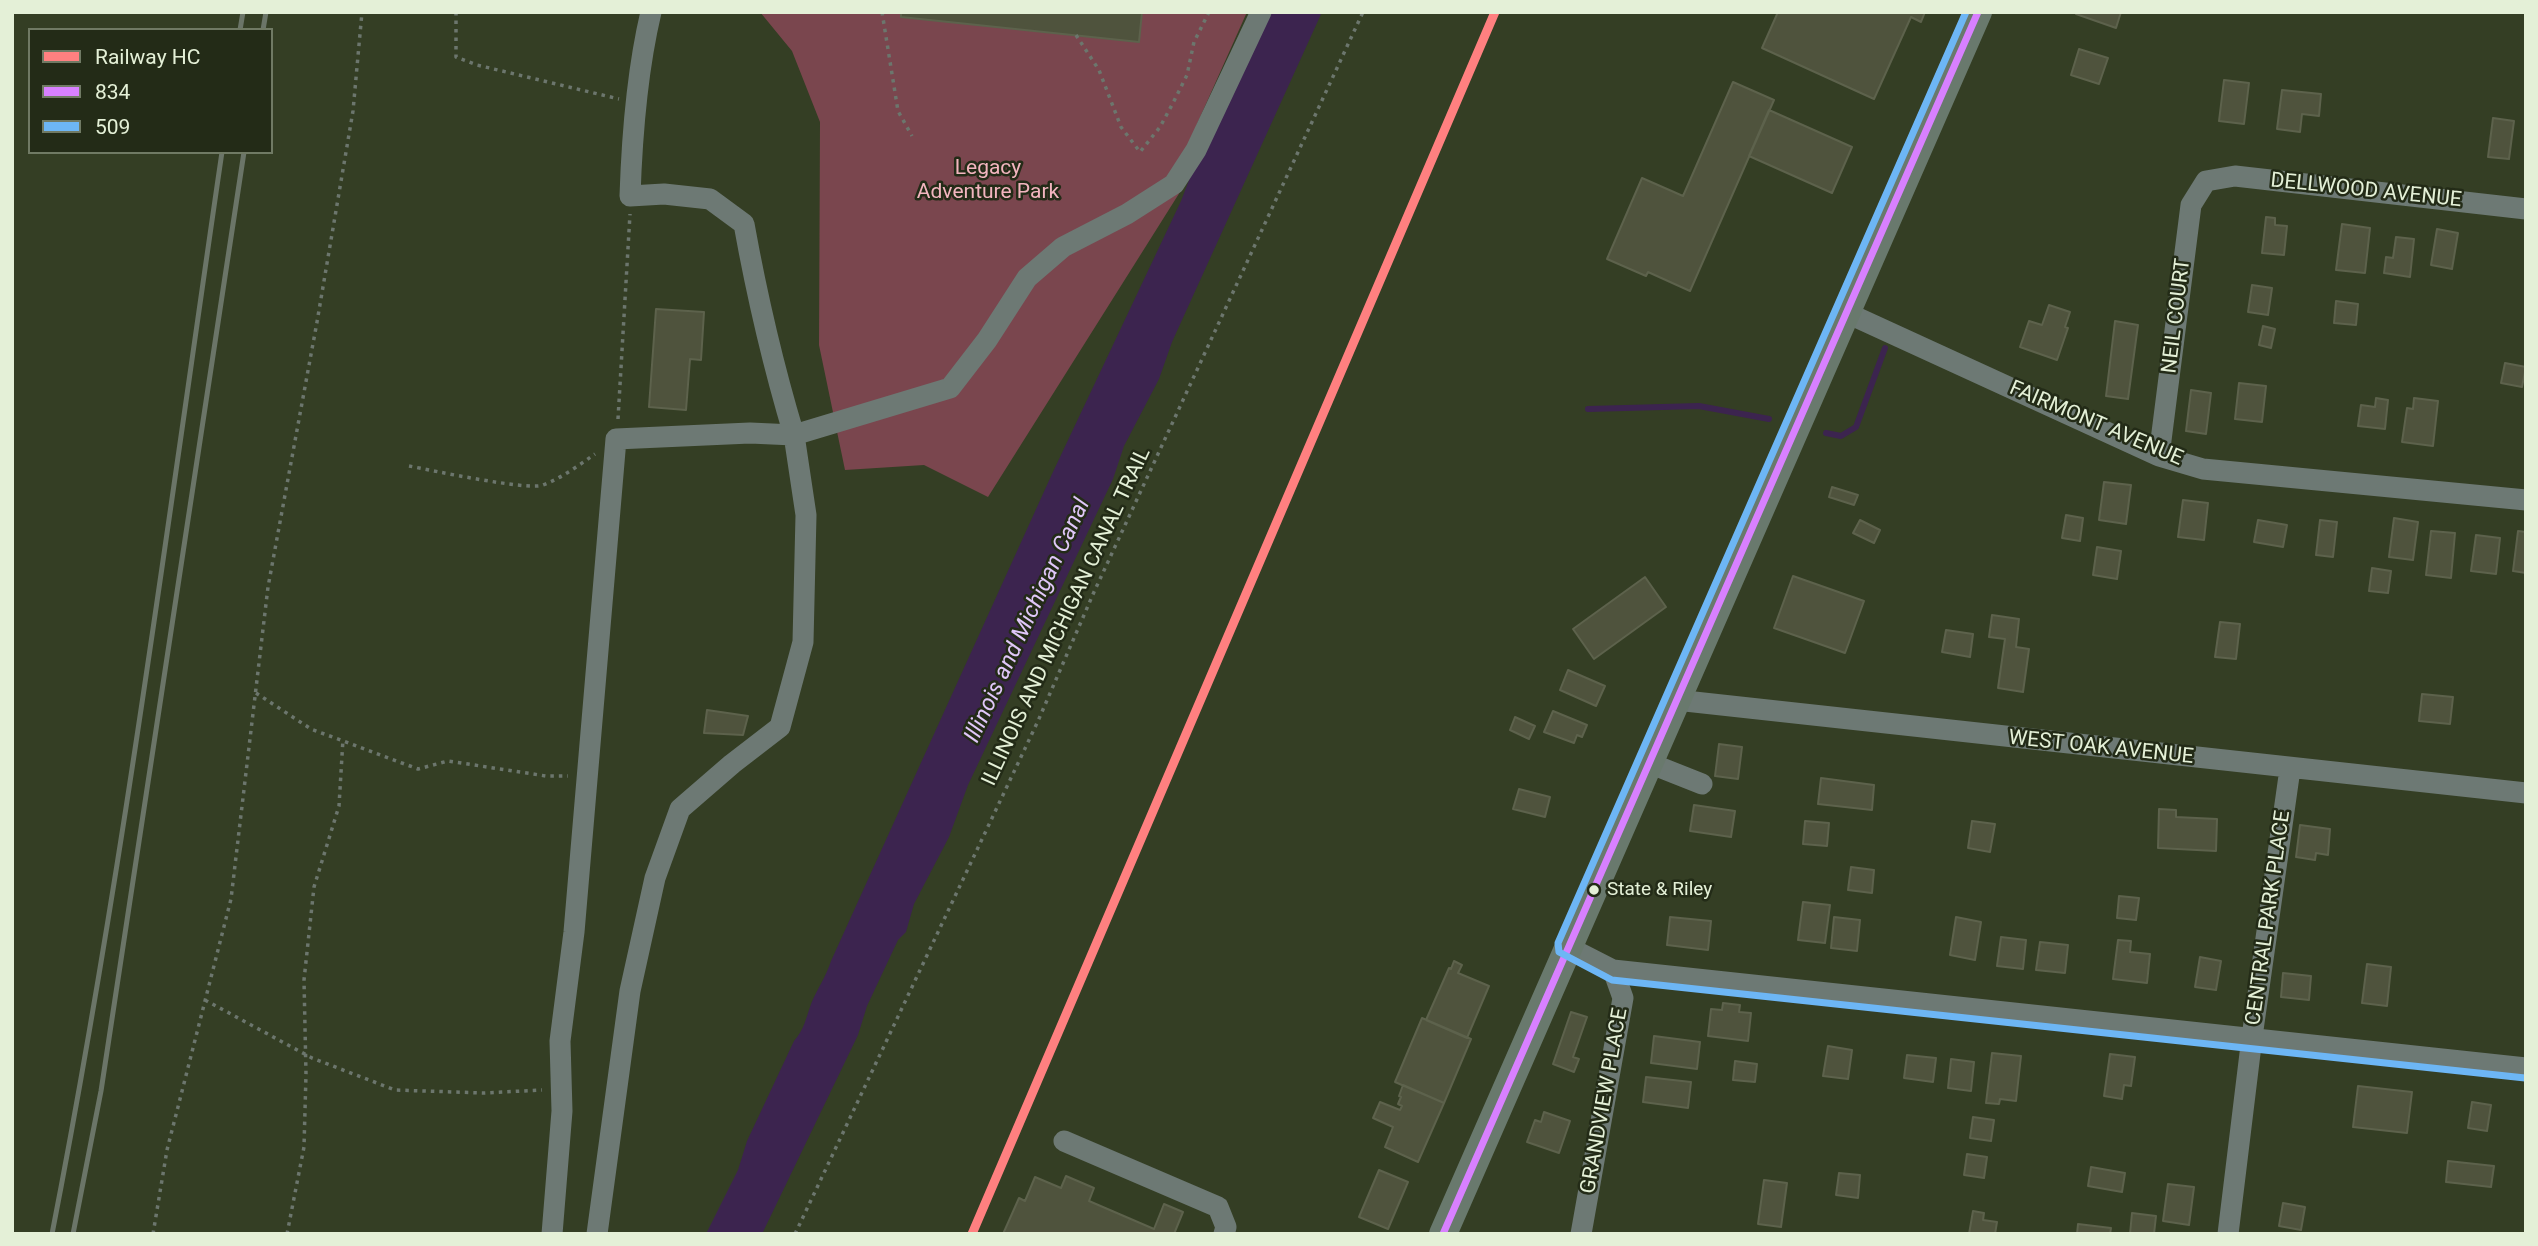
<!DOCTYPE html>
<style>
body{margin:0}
#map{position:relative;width:2538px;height:1246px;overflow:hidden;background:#343e24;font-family:Roboto,sans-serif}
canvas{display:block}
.frame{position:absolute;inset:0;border:14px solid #e4f0d7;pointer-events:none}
.legend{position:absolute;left:28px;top:28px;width:245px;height:126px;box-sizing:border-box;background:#232b17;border:2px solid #707a64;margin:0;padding:9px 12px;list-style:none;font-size:21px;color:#e4f0d7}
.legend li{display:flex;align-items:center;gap:14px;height:35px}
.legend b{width:35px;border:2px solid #707a64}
</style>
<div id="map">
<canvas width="2538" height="1246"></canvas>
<div class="frame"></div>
<ul class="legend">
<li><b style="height:9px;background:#ff8080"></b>Railway HC</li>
<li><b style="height:9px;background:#d880ff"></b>834</li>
<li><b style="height:9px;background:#6db6f5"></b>509</li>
</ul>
</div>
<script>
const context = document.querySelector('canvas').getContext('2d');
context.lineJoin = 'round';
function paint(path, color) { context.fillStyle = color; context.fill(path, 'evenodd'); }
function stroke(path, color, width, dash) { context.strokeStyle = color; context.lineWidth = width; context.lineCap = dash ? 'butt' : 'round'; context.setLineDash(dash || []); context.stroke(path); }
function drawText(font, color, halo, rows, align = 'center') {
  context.font = font + ' Roboto,sans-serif'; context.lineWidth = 5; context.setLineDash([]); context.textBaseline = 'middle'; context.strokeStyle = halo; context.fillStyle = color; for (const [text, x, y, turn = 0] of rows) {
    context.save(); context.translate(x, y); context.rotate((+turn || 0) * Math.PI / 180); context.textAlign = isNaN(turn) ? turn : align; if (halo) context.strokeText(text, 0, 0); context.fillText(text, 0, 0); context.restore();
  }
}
const green = new Path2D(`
 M 760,12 L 1247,12 L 1197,124 L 1180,192 L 988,497 L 924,465 L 845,470 L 819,345 L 820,122 L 792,51 Z`);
const water = new Path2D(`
 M 1266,12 L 1322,12 L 1172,342 L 1159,379 L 1124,446 L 1113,479 L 968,785 L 949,837 L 914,904 L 906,932 L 898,940 L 867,1006 L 858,1035 L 762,1234 L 706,1234 L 738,1170 L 747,1141 L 794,1041 C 804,1030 806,1018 811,1004 C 817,989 826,977 831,961 L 1052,474 L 1181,201 L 1199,154 Z`);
const stream = new Path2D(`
 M 1588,409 L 1699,406 L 1769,419
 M 1826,433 L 1841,436 L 1856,427 L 1885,348`);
const building = new Path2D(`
 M 901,12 L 1142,12 L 1139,42 L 901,17 Z
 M 1778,12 L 1925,12 L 1921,22 L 1911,17 L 1874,99 L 1762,48 Z
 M 2077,12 L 2121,12 L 2116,28 L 2076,14 Z
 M 2079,49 L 2108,58 L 2099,84 L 2071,75 Z
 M 2224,80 L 2249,83 L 2244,124 L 2219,121 Z
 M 1733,82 L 1774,100 L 1690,291 L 1648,272 L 1646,276 L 1607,259 L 1642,178 L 1683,196 Z
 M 2282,90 L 2321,94 L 2319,116 L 2302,114 L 2300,132 L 2277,129 Z
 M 1769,110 L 1852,147 L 1832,193 L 1749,156 Z
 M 2493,118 L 2514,121 L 2509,159 L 2488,157 Z
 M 2266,217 L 2275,218 L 2275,225 L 2287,226 L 2284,255 L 2262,253 Z
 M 2342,224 L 2370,228 L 2365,273 L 2336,270 Z
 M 2437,229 L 2458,233 L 2452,269 L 2431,265 Z
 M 2396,237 L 2414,239 L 2410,277 L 2384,273 L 2386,257 L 2393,258 Z
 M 2252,285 L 2272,288 L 2268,315 L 2248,312 Z
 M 2336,301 L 2358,304 L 2356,325 L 2334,323 Z
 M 2049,305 L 2070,312 L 2065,327 L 2068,328 L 2057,360 L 2020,347 L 2029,321 L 2042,325 Z
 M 656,309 L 704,312 L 701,360 L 690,359 L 686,410 L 649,407 Z
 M 2115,321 L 2138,325 L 2128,399 L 2106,396 Z
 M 2263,326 L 2275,329 L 2271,348 L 2259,345 Z
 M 2505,363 L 2526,367 L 2522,387 L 2501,383 Z
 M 2239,383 L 2266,386 L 2262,422 L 2235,419 Z
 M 2191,390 L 2211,393 L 2206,434 L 2186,431 Z
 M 2376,398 L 2388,400 L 2385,429 L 2358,426 L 2361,405 L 2375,407 Z
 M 2414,398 L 2438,401 L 2433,446 L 2402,442 L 2407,408 L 2413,409 Z
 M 2104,482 L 2131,485 L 2126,524 L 2099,520 Z
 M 1832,487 L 1858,495 L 1854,505 L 1829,497 Z
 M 2183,500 L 2208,503 L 2204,540 L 2178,537 Z
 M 2066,515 L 2083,518 L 2080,541 L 2062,538 Z
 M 2394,518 L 2418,522 L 2413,560 L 2389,557 Z
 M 1860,520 L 1880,530 L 1874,543 L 1853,533 Z
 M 2258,520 L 2287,525 L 2283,547 L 2254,542 Z
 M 2320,520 L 2337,522 L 2333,557 L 2316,555 Z
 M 2431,531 L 2455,533 L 2451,578 L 2426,575 Z
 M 2518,531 L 2526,532 L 2526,573 L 2513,571 Z
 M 2476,535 L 2500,538 L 2496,574 L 2471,571 Z
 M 2097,547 L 2121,551 L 2117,579 L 2093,575 Z
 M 2372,568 L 2391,571 L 2388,593 L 2369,591 Z
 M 1793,576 L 1864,601 L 1845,653 L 1774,628 Z
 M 1645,577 L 1666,607 L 1594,659 L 1573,629 Z
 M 1992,615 L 2019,619 L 2016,647 L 2029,649 L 2023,692 L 1998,688 L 2005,639 L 1989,637 Z
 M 2220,622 L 2240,624 L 2236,659 L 2215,657 Z
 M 1946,630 L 1973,634 L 1970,657 L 1942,652 Z
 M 1568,670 L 1605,686 L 1596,706 L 1560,690 Z
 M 2422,694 L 2453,697 L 2450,724 L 2419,721 Z
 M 707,710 L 748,716 L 743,735 L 704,733 Z
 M 1553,711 L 1587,725 L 1582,737 L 1577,735 L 1574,743 L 1544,732 Z
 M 1515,717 L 1535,726 L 1529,739 L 1510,730 Z
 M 1719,744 L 1742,747 L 1738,779 L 1715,776 Z
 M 1821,778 L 1874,785 L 1872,810 L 1818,804 Z
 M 1519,789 L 1550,797 L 1545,817 L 1513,809 Z
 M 1694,805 L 1735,811 L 1731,837 L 1690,831 Z
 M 2159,809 L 2176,810 L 2176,817 L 2217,819 L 2216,851 L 2158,848 Z
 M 1805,821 L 1829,823 L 1827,846 L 1803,844 Z
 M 1972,821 L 1995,824 L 1990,852 L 1968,848 Z
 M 2300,825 L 2330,829 L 2328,855 L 2316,853 L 2315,860 L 2296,857 Z
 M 1851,867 L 1874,870 L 1872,893 L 1848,890 Z
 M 2119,896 L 2139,898 L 2136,920 L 2117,918 Z
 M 1803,902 L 1830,905 L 1825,943 L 1798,940 Z
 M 1670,917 L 1711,921 L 1708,950 L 1667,945 Z
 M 1834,917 L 1860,920 L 1857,951 L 1831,948 Z
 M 1956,917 L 1981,922 L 1975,960 L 1950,955 Z
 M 2001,937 L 2026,940 L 2023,969 L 1997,966 Z
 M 2118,940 L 2131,941 L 2130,952 L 2150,954 L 2147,983 L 2113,979 Z
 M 2040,942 L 2068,945 L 2065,973 L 2036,970 Z
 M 2200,957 L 2221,961 L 2216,990 L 2195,987 Z
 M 1454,961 L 1462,965 L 1458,973 L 1489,986 L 1467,1038 L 1426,1020 L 1449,968 L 1451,969 Z
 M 2367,964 L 2391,967 L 2387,1006 L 2362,1003 Z
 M 2283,973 L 2311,976 L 2309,1000 L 2281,997 Z
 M 1723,1003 L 1740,1005 L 1739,1012 L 1751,1013 L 1748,1041 L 1708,1036 L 1711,1009 L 1722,1010 Z
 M 1571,1012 L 1587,1017 L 1573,1057 L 1579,1059 L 1574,1072 L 1553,1064 Z
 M 1422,1018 L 1471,1039 L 1444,1103 L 1395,1082 Z
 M 1654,1036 L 1700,1042 L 1697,1069 L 1651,1063 Z
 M 1828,1046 L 1852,1050 L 1848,1079 L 1823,1076 Z
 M 1992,1053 L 2021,1056 L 2016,1101 L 2000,1099 L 1999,1104 L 1986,1103 Z
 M 2110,1054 L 2135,1057 L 2131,1086 L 2124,1085 L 2122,1099 L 2104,1096 Z
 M 1907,1055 L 1936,1058 L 1933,1082 L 1904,1078 Z
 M 1951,1059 L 1974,1062 L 1971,1091 L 1948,1088 Z
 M 1735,1061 L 1757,1064 L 1755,1082 L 1733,1080 Z
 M 1646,1077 L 1691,1082 L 1688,1108 L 1643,1102 Z
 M 1403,1085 L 1444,1103 L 1418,1162 L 1385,1147 L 1393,1127 L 1373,1118 L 1380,1102 L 1400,1110 L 1402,1106 L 1398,1104 L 1401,1097 L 1399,1096 Z
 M 2358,1086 L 2412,1092 L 2407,1133 L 2353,1127 Z
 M 2472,1102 L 2491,1105 L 2487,1131 L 2468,1128 Z
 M 1544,1112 L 1570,1121 L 1559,1153 L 1527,1142 L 1535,1120 L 1541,1122 Z
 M 1973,1117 L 1994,1120 L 1991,1141 L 1970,1138 Z
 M 1967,1154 L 1987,1157 L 1984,1178 L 1964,1175 Z
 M 2448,1161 L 2494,1166 L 2491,1187 L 2446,1182 Z
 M 2091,1167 L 2125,1173 L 2122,1192 L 2088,1186 Z
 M 1379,1170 L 1408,1182 L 1388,1229 L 1359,1217 Z
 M 1839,1173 L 1860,1175 L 1858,1198 L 1836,1195 Z
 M 1066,1176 L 1094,1188 L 1089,1201 L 1154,1229 L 1164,1204 L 1183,1212 L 1174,1234 L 1003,1234 L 1019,1198 L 1025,1201 L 1035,1177 L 1061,1188 Z
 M 1764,1180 L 1787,1183 L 1781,1227 L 1758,1224 Z
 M 2168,1184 L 2194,1187 L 2189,1225 L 2163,1221 Z
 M 2283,1203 L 2305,1207 L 2301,1230 L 2279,1226 Z
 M 1973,1211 L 1984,1213 L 1983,1220 L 1997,1222 L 1995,1234 L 1969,1234 Z
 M 2132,1213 L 2156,1216 L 2154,1234 L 2130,1234 Z
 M 2078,1224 L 2111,1228 L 2110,1234 L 2077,1234 Z`);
const path = new Path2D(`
 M 456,12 L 456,57 L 477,65 L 619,99
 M 882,12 L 898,111 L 912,136
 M 1145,13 L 1146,12
 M 1076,35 L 1099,70 L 1121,127 L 1140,152 L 1160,127 L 1173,103 L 1187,75 L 1194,42 L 1209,12
 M 618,419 L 630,214
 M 409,466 C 430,470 528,491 543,485 C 562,478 579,465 595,454
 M 256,693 L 311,729 L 418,769 L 448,761 L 546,776 L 568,776
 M 205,1000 L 312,1058 L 395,1090 L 484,1093 L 542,1090
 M 153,1234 L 167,1150 L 231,899 L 268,587 L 317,322 L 353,111 L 362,12
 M 287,1234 L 304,1147 L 306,1074 L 304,980 L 314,887 L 339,806 L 343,739
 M 795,1234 L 1038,721 L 1094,592 L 1363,12`);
const minor = new Path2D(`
 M 651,12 C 637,71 632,135 630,196 L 664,194 L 710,199 L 744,224 C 757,296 773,365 794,435 L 950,388 L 987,340 L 1027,278 L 1063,247 L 1127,214 L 1174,184 L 1196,150 L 1261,12
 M 1847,313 L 2159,456 L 2203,469 L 2526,500
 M 2159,456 L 2191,205 L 2206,181 L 2235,176 L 2526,209
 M 1676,700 L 2526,793
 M 1649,763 L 1702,784
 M 1568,947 L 1613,970 L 2526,1068
 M 1064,1141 L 1218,1207 L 1226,1227 L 1224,1234
 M 552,1234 L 562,1111 L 560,1041 L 574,932 L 616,439 L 750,433 L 794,435 L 806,515 L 803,642 L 780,727 L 732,764 L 680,809 L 655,878 L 630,991 L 597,1234
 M 1581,1234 L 1623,998 L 1613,970
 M 2228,1234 L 2252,1037 L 2290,769`);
const major = new Path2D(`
 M 1443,1234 L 1978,12`);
const rail = new Path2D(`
 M 240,30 L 243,12
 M 263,30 L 266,12
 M 52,1234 C 122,876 169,513 222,152
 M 73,1234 L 101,1091 L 244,152`);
const bus1 = new Path2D(`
 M 1443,1234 L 1978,12`);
const bus2 = new Path2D(`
 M 1966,12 L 1558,943 L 1559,952 L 1612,980 L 2525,1078`);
const rail1 = new Path2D(`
 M 972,1234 L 1495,12`);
const markers = [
 [1594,890,6,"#e4f0d7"]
];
const busNames = [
 ["State & Riley",1607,890]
];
const parkNames = [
 ["Legacy",988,169],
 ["Adventure Park",988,193]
];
const streetNames = [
 ["DELLWOOD AVENUE",2366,191,6],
 ["NEIL COURT",2177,316,-83],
 ["FAIRMONT AVENUE",2096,424,23],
 ["ILLINOIS AND MICHIGAN CANAL TRAIL",1067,617,-65],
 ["WEST OAK AVENUE",2101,748,6],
 ["CENTRAL PARK PLACE",2269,918,-82],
 ["GRANDVIEW PLACE",1605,1101,-80]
];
const waterNames = [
 ["Illinois and Michigan Canal",1028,621,-65]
];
paint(green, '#7a464e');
paint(water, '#3c244f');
stroke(stream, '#3c244f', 6);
paint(building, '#4f533d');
stroke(building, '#5d624c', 2);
stroke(path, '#6c766d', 3.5, [3.5, 5]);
stroke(minor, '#6d7974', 21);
stroke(major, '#69796d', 28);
stroke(rail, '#6b7568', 5);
stroke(bus1, '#d880ff', 7);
stroke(bus2, '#6db6f5', 7);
stroke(rail1, '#ff8080', 9);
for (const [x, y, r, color] of markers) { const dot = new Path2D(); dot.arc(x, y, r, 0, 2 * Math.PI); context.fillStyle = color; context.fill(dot); stroke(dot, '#232b17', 2.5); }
drawText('19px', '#e4f0d7', '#232b17', busNames, 'left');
drawText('21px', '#f3b5bf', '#232b17', parkNames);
drawText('21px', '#e4f0d7', '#232b17', streetNames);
drawText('italic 23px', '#e0c7f9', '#232b17', waterNames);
</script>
